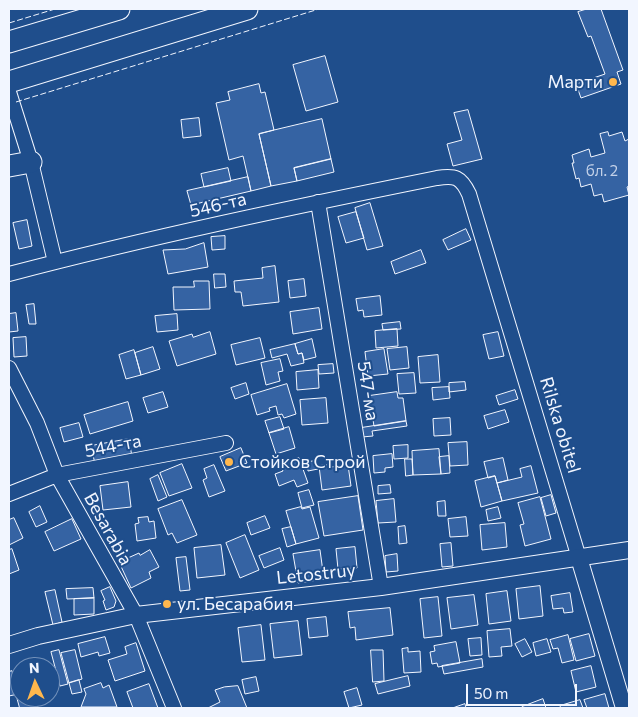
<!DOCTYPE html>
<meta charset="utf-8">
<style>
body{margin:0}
#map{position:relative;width:638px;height:717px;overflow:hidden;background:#1f4e8c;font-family:Commissioner,sans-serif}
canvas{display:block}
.frame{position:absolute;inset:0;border:10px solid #f2f6ff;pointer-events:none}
.north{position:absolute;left:10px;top:657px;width:50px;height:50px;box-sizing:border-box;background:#1f4e8c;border:1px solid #7391ba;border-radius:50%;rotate:357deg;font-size:14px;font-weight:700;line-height:20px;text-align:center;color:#f2f6ff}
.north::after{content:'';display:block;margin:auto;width:18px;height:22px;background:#ffb74d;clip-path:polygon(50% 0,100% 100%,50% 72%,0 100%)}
.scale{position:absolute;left:466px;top:684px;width:111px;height:22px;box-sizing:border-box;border:2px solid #f2f6ff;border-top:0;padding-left:6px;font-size:15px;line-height:18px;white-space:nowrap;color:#f2f6ff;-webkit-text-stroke:4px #1f4e8c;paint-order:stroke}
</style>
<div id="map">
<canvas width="638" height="717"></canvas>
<div class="frame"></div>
<div class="north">N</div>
<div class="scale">50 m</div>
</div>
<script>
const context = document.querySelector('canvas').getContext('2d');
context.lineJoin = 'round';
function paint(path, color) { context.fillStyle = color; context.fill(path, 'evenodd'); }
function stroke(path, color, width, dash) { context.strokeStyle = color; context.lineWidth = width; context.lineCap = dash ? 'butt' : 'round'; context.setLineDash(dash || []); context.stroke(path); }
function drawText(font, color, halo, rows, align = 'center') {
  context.font = font + ' Commissioner,sans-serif'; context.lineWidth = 4; context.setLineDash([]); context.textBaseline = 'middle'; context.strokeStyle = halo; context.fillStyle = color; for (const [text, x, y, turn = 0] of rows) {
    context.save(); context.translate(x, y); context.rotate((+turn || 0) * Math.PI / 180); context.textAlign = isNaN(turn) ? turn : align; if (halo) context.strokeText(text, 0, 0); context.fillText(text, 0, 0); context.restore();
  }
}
const building = new Path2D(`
 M 587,9 L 601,9 L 623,70 L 617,72 L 621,84 L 581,98 L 576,84 L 605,74 L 591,36 L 588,37 L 578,12 Z
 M 325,56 L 338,102 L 306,111 L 293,65 Z
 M 259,84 L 261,93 L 265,92 L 274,130 L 259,134 L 271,186 L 251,191 L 243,156 L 229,160 L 216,103 L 230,100 L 228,92 Z
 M 468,110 L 482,159 L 453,166 L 447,144 L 462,140 L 454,113 Z
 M 199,118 L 201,136 L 183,138 L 181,120 Z
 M 322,119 L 331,159 L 294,168 L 297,181 L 271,186 L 259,134 Z
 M 608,132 L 609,136 L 622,132 L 625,141 L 629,139 L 629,186 L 627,187 L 629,195 L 604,202 L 602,194 L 594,196 L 591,184 L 581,187 L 579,178 L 576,179 L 572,163 L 574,163 L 572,155 L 589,149 L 591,157 L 605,153 L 600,134 Z
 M 331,159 L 334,172 L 297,181 L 294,168 Z
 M 228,168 L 231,181 L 204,187 L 201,174 Z
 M 248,177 L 251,191 L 191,205 L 187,191 Z
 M 370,203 L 383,246 L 367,250 L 355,208 Z
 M 356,212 L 364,238 L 346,243 L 338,217 Z
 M 27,220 L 32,246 L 19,249 L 13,223 Z
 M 466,229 L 471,240 L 448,250 L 443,240 Z
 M 225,236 L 225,249 L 212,250 L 211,237 Z
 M 204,243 L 208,267 L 168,274 L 163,250 L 185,249 Z
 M 421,250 L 426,263 L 395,274 L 391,262 Z
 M 275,266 L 279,302 L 243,306 L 241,292 L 235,292 L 234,281 L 263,278 L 262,268 Z
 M 214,274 L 225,274 L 226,287 L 215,288 Z
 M 304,279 L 306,296 L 290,298 L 288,281 Z
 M 194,281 L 209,281 L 210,309 L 174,310 L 173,287 L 194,287 Z
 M 380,296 L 382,315 L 364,317 L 363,310 L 358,311 L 356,299 Z
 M 34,304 L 36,324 L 29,324 L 26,305 Z
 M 319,308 L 322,329 L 293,334 L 290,312 Z
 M 16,313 L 18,331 L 9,332 L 9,314 Z
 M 177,314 L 178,330 L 157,332 L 155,316 Z
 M 400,322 L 401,329 L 383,330 L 382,324 Z
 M 397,329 L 398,346 L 376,348 L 375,331 Z
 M 210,332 L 216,354 L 177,366 L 169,341 L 192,334 L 193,337 Z
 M 498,332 L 504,356 L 489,359 L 483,335 Z
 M 26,337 L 27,356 L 14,357 L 13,338 Z
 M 260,338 L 265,358 L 236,365 L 231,345 Z
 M 312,339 L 316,357 L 304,360 L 302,353 L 298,354 L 295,344 Z
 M 295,344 L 298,354 L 302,353 L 304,363 L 291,366 L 287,354 L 272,358 L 270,350 Z
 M 153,347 L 160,369 L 141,375 L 135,353 Z
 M 407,347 L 409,368 L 390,370 L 387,349 Z
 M 384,349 L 388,374 L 368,376 L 365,352 Z
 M 134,350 L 141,375 L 126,379 L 119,355 Z
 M 438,355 L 440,382 L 420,383 L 418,357 Z
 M 280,359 L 283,371 L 278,372 L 280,381 L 266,385 L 261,363 Z
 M 333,364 L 334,373 L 319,374 L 318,365 Z
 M 318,370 L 319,388 L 297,390 L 296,372 Z
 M 414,373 L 416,393 L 399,394 L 397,374 Z
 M 465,382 L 466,390 L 449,392 L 449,383 Z
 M 246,383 L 249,394 L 235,399 L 231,388 Z
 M 287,384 L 296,414 L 284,418 L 282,414 L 278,415 L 276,406 L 269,408 L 270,411 L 257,415 L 251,395 Z
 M 449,387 L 450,398 L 433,400 L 432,388 Z
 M 515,390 L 518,399 L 499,405 L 496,396 Z
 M 163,392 L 168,407 L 148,413 L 143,398 Z
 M 397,392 L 398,398 L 403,398 L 406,421 L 374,426 L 369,396 Z
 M 326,398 L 328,423 L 302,425 L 300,400 Z
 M 128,402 L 133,421 L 90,434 L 84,415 Z
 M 505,410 L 509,422 L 488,429 L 484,416 Z
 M 280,417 L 284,429 L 269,433 L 265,421 Z
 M 450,418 L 451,435 L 434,436 L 433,419 Z
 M 406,421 L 407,426 L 372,431 L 373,436 L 362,437 L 361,428 Z
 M 79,423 L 83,437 L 64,442 L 60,428 Z
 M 289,427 L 295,448 L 276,454 L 269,433 Z
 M 129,439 L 132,457 L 95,464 L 91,446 Z
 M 467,442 L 468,465 L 450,466 L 448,443 Z
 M 408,445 L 408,458 L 394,459 L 393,446 Z
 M 241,448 L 247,463 L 226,471 L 220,457 Z
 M 439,449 L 441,474 L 413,475 L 412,451 Z
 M 392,454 L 393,467 L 385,468 L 385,472 L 374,473 L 373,456 Z
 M 449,456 L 450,473 L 441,474 L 439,457 Z
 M 299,458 L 308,483 L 297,487 L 294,480 L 279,486 L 275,474 L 283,471 L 280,464 Z
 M 503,458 L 508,480 L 497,483 L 495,476 L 488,478 L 484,462 Z
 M 405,459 L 412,459 L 413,475 L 406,476 Z
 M 317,461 L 318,469 L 308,471 L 307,462 Z
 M 182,464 L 192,488 L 169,496 L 160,473 Z
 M 214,465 L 225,491 L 209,497 L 203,480 L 207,478 L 204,469 Z
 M 331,465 L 331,467 L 348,465 L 351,486 L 322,490 L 319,466 Z
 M 531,466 L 538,493 L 502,501 L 497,483 L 522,477 L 520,469 Z
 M 158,475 L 167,497 L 158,501 L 150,479 Z
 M 495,476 L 502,501 L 481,507 L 475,481 Z
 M 128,482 L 131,507 L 103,510 L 100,486 Z
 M 390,485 L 391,493 L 378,494 L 378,486 Z
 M 309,490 L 314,505 L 302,508 L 298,493 Z
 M 551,495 L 556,513 L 546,516 L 541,498 Z
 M 358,496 L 363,530 L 324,536 L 318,502 Z
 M 540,497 L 551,539 L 525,546 L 520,525 L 524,524 L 518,503 Z
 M 394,499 L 396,522 L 378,523 L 376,501 Z
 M 182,500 L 197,535 L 177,543 L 172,533 L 168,535 L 158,509 Z
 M 445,501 L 446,516 L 438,516 L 437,502 Z
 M 40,506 L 47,522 L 36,527 L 29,512 Z
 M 301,507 L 302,509 L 310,507 L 319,538 L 296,544 L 286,511 Z
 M 498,507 L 501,518 L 488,521 L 486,510 Z
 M 265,516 L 270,528 L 251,535 L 247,523 Z
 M 148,517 L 149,522 L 154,521 L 156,538 L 137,541 L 135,524 L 139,523 L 138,518 Z
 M 466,517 L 468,536 L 450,537 L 448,519 Z
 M 14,518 L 23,538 L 9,545 L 9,520 Z
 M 72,519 L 81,539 L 54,551 L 45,532 Z
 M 505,523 L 507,547 L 482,550 L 480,525 Z
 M 405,526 L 407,543 L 399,544 L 398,527 Z
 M 291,527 L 296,544 L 287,547 L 282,529 Z
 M 245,535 L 259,570 L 240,578 L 226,543 Z
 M 451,543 L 453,566 L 442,567 L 440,544 Z
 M 221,545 L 225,575 L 197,578 L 194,548 Z
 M 355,547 L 357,568 L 338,569 L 336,549 Z
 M 280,548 L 284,560 L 264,568 L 259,556 Z
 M 12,549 L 19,570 L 9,574 L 9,550 Z
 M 150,550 L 159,567 L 149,572 L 151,578 L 131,588 L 119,562 L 139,553 L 140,555 Z
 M 320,550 L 324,579 L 298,583 L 293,554 Z
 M 397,554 L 398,571 L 386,572 L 385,556 Z
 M 186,557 L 190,590 L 180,591 L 176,558 Z
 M 540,586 L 543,616 L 519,619 L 516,589 Z
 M 110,587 L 116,601 L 114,607 L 106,610 L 103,601 L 105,600 L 101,591 Z
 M 93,588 L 94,598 L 67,599 L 66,589 Z
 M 55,590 L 62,622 L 53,625 L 45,592 Z
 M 507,591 L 511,621 L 489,624 L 486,594 Z
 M 570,593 L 573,612 L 564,613 L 563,608 L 553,609 L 551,596 Z
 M 474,595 L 478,625 L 451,629 L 447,598 Z
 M 438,597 L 442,636 L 424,638 L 420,599 Z
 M 94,598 L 94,614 L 74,615 L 74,599 Z
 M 390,608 L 393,635 L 356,640 L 355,627 L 350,628 L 348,612 Z
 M 326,617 L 328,636 L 309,638 L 307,619 Z
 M 298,621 L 302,655 L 274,658 L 270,624 Z
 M 261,625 L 265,660 L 242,662 L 238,628 Z
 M 510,629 L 512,646 L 501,647 L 502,656 L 489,657 L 487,631 Z
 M 589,634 L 595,656 L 576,661 L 570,639 Z
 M 568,635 L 574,660 L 562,663 L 558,648 L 553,649 L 550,640 Z
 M 105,637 L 110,653 L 99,656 L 98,652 L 81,657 L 78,644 Z
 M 481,638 L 482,655 L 470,656 L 468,639 Z
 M 525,639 L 532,652 L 522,657 L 515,644 Z
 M 547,639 L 551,652 L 536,656 L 533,643 Z
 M 456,642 L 460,663 L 438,667 L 437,663 L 432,664 L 430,652 L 435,651 L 434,646 Z
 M 136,643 L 145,671 L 115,681 L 108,660 L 127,654 L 125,647 Z
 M 408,648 L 408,652 L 420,651 L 421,672 L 404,673 L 402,649 Z
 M 59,650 L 68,684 L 60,686 L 51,652 Z
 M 75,650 L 82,679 L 69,683 L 61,653 Z
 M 371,650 L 383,650 L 384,681 L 373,682 Z
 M 482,659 L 483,667 L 444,674 L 442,666 Z
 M 43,663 L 44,667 L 27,667 Z
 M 591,666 L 596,687 L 576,692 L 571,671 Z
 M 12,671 L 18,694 L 9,696 L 9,672 Z
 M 408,676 L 410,686 L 378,694 L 375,684 Z
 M 256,677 L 259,691 L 245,694 L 242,680 Z
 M 79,680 L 82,692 L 72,694 L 69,683 Z
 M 101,683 L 103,688 L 109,685 L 117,707 L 81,707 L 86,694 L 84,689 Z
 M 149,684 L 158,708 L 133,708 L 127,692 Z
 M 238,686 L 247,708 L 208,708 L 220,702 L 215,690 L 224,687 Z
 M 357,688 L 362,705 L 349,708 L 344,692 Z
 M 605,694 L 609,708 L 587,708 L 584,700 Z
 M 17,697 L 36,697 L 38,708 L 20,708 Z
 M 543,699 L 546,708 L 522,708 L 522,707 Z
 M 580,700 L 583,708 L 561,708 L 560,706 Z
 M 465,704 L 466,708 L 453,708 Z`);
const minor = new Path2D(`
 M 9,92 L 31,162 L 55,262
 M 318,202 L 381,587
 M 9,274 C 150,237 293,207 437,178 C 455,175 461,177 469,194 L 579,558
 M 9,368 L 37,423 L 57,475 L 136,615 L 174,708
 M 9,494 L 57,475 L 226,443`);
const tertiary = new Path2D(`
 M 579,558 L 624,708
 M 9,645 L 38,636 L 136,615 L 381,587 L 629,550`);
const primary = new Path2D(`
 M 9,42 L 119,9
 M 9,82 L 247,9
 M 9,166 L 31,162`);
const fence = new Path2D(`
 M 628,9 L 629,11
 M 9,23 L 55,9
 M 16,102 L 319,9`);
const markers = [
 [613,82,5,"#ffb74d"],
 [229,462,5,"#ffb74d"],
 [167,604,5,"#ffb74d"]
];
const numberNames = [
 ["бл. 2",602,171]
];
const poiNames = [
 ["Марти",603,82,"right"],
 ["Стойков Строй",239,462],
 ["ул. Бесарабия",177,604]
];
const streetNames = [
 ["546-та",218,205,-13],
 ["547-ма",368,391,81],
 ["Rilska obitel",560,425,73],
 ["544-та",113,446,-11],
 ["Besarabia",108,529,61],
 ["Letostruy",316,574,-6]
];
paint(building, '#3563a3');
stroke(building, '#f2f6ff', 1);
stroke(minor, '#f2f6ff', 16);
stroke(tertiary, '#f2f6ff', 18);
stroke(primary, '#f2f6ff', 23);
stroke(minor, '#1f4e8c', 14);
stroke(tertiary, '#1f4e8c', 16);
stroke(primary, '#1f4e8c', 21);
stroke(fence, '#f2f6ff', 1, [6, 2.5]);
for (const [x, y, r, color] of markers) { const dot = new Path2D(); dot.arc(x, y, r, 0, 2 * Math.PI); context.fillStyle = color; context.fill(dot); stroke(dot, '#1f4e8c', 2); }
drawText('15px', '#c3d1e8', null, numberNames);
drawText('18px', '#f2f6ff', '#1f4e8c', poiNames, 'left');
drawText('18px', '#f2f6ff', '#1f4e8c', streetNames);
</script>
